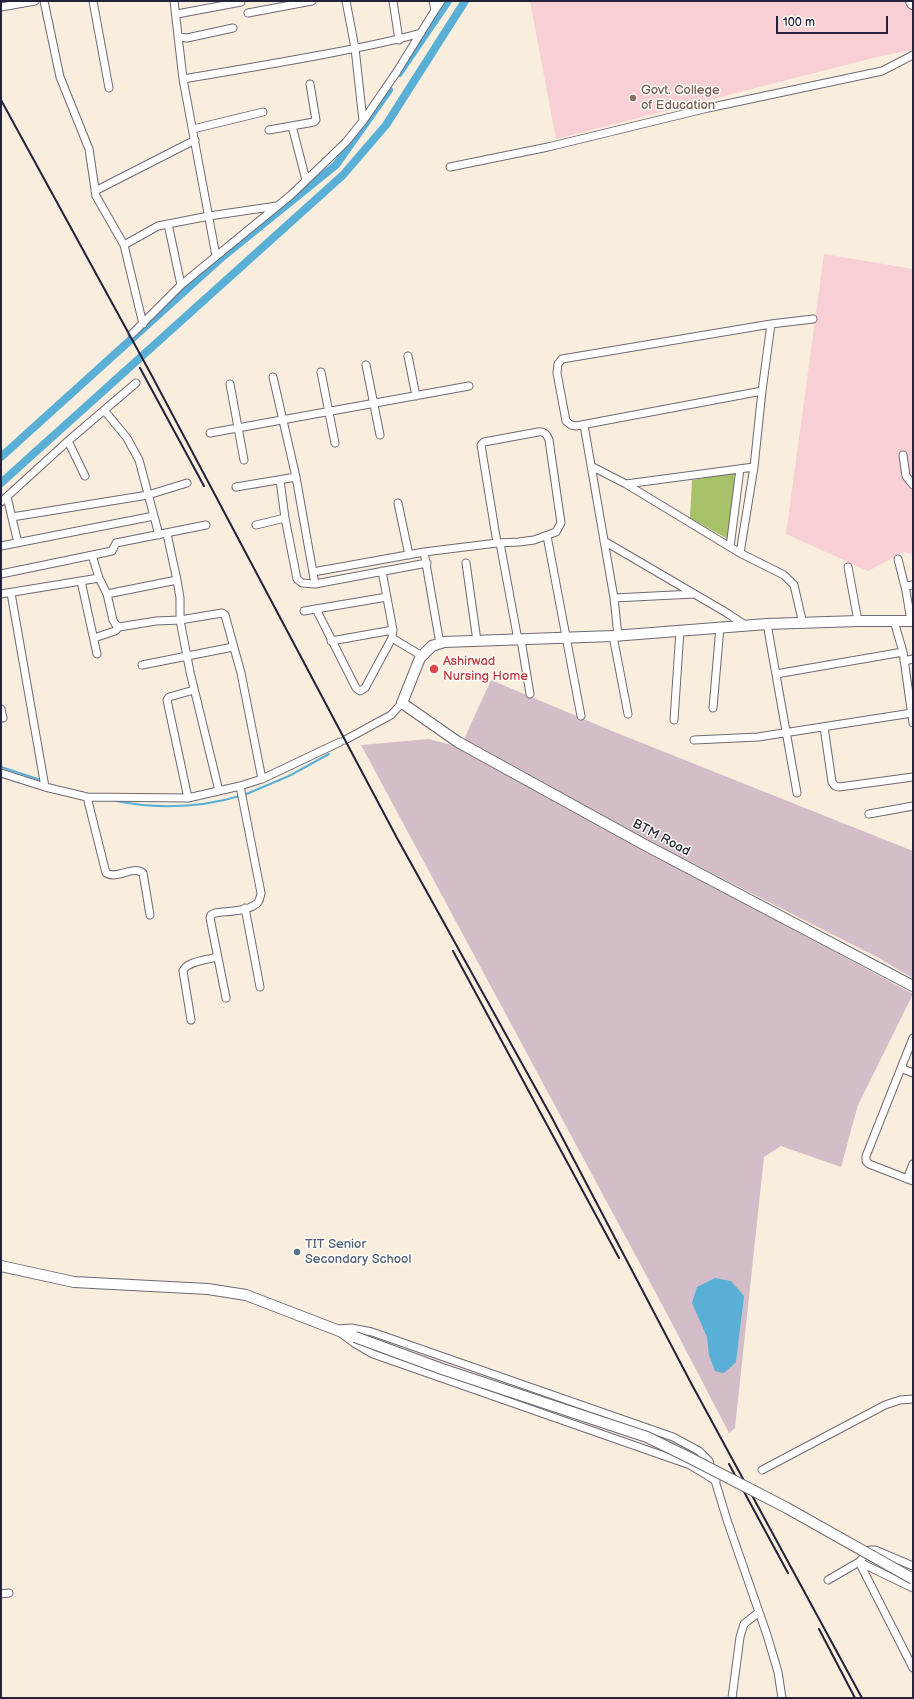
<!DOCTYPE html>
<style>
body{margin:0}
#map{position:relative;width:914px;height:1699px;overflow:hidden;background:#f9eedd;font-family:"Balsamiq Sans",sans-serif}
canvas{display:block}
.frame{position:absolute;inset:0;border:2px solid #22223b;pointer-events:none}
.scale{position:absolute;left:776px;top:16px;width:112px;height:18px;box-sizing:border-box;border:2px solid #22223b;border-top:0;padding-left:5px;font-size:12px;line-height:14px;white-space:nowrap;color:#22223b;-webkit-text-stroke:3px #fdfcf7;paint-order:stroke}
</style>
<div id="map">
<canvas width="914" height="1699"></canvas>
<div class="frame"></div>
<div class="scale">100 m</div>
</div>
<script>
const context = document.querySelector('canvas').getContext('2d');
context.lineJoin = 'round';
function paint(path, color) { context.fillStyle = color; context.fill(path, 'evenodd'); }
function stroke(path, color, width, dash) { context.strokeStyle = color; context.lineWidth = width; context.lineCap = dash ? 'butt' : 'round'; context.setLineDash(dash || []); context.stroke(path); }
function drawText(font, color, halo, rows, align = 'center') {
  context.font = font + ' "Balsamiq Sans",sans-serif'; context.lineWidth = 3; context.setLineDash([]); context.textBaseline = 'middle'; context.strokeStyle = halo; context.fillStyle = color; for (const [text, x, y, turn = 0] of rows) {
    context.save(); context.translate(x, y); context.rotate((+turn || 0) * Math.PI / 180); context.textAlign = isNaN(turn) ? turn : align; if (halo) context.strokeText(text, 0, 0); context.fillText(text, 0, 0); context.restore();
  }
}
const built = new Path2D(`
 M 530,1 L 906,1 L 913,11 L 913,50 L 877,57 L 556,139 Z
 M 824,254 L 913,269 L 913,555 L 904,552 L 868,571 L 786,534 Z`);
const industrial = new Path2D(`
 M 491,680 L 612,731 L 913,851 L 913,978 L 875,956 L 635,834 L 464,739 Z
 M 429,739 L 455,746 L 913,994 L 858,1105 L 841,1167 L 781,1146 L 764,1157 L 735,1428 L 729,1433 L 666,1312 L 361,745 Z`);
const green = new Path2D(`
 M 735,473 L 728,539 L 690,518 L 692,480 Z`);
const water = new Path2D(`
 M 715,1278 L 731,1281 L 744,1296 L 736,1362 L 724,1373 L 715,1371 L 709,1355 L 707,1337 L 692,1303 L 697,1287 Z`);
const stream = new Path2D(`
 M 1,767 L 41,780
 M 244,795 L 289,776 L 329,754
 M 116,801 C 157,809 199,808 240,796`);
const canal = new Path2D(`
 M 399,73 L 448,1
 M 1,457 L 220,259 L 336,165 L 389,90
 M 1,483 L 343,175 L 386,125 L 465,1`);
const street = new Path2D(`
 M 44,1 L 60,77 L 89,149 L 96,196 L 124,245 L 143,324
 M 93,1 L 109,88
 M 174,1 L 183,79 L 216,256
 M 346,1 L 355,48 L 363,121
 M 393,1 L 399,40
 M 1,7 L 35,1
 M 435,10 L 441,1
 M 248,13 L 312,1
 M 177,14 L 241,2
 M 179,37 L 187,38 L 233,28
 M 183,79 C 231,71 278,63 326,54 C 358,48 390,42 421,33
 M 292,126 L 306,180
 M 193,129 L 263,112
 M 269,130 L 314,122 L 316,120 L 310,84
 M 450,167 L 548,147 L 708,108 L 882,71 L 913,55
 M 95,191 L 195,140
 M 168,224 L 181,285
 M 124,245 L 158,226 L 209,216 L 277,206
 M 132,334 L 181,285 L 291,195 L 346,142 L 363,121 L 396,73 L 435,10 L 433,1
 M 408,356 L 416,396
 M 366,365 L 380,435
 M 321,372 L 335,443
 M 273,377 L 296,477 L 315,584
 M 230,384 L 244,460
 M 762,391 L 576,426 L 571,425 L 566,421 L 557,373 L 558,364 L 562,359 L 771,324 L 813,319
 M 104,410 L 127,438 L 139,460 L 159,535
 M 584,425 L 614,598 L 618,636
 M 210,433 L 469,386
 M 68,441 L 85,476
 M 903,455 L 906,476 L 913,485
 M 591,466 L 626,484 L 740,553 L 784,575 L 794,585 L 803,624
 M 280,480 L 285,518 L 297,579 L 302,583 L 315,584 L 427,563
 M 626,484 L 754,467
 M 236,487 L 296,477
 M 7,497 L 18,543
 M 1,502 L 68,441 L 136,383
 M 398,503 L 409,555
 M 12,517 L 148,495 L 187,483
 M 256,525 L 285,518
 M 167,534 L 177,580 L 180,598 L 180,620 L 190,672 L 219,791
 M 547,536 L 581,716
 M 604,541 L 727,613 L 745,625
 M 500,543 L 518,640
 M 1,546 L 154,516
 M 730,547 L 740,469
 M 424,552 L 440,644
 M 740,553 L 754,467 L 762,391 L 771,324
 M 92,555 L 99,578 L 107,594 L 113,620 L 116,625 L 119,627 L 156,621 L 180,620 L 222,613 L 225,615 L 241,673 L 262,779
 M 898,559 L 906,591 L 911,621
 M 466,563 L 477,641
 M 848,567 L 858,621
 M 382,571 L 393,630 L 392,638 L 422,656
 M 313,572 L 424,552 L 497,543 L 519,542 L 534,540 L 556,532 L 561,523 L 549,440 C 547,434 544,431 538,432 L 484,442 L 481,445 L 497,543
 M 1,574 L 112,551 L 116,543 L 206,525
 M 81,581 L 97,654
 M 905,586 L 913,585
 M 11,593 L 45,787
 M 1,594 L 99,578
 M 107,594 L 177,580
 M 614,598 L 694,594
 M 316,609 L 356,688 L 360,691 L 365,688 L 392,638
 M 304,611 L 387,597
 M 894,621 L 903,652 L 913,723
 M 767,624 L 797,793
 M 613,636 L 628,714
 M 94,638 L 115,631 L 119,627
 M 521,640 L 530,694
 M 331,641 L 393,630
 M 904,661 L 913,659
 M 142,665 L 233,647
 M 776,674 L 903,652
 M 713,708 L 720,627
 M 1,709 L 3,718
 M 674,720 L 680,630
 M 824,727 L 832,782 L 835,786 L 839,787 L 913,777
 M 345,740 L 391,715 L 402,703
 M 694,740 L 758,737 L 912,713
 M 1,773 L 45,787 L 87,797 L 106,873 C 118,880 132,865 143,873 L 150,915
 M 87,797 L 188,798 L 240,786 L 262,779 L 340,742
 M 188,798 L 167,700 L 169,697 L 194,690
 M 869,814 L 913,806
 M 245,908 L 260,987
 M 226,998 L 210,918 L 211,915 L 215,913 C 227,911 246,912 256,904 C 260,902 260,897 261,893 L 240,786
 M 191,1020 L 183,971 C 187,961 208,960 217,957
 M 913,1038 L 866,1156 L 866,1161 L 869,1164 L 913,1181
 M 901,1068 L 913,1073
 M 907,1179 L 913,1164
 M 338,1329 L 351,1328 L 372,1332 L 673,1437 L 699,1451 L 709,1461 L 727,1520 L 767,1635 L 778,1672 L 782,1698
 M 342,1334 L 354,1343 L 373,1354 L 690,1465 L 716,1481
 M 762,1470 L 885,1405 L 900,1400 L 913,1399
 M 913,1566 L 875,1550 L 870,1550 L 859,1562 L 913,1588
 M 828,1580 L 859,1562 L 913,1668
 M 1,1594 L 9,1593
 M 732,1698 L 740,1637 L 744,1624 L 759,1612`);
const secondary = new Path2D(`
 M 913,621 L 858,621 L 767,624 L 613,636 L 444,642 L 432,646 L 420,658 L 402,703 L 458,742 L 645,845 L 913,986
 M 1,1266 L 74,1282 L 208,1289 L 246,1295 L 355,1337`);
const highway = new Path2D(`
 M 912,1 L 913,3`);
const rail = new Path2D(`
 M 1,100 L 152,376 L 397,838 L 551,1116 L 691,1383 L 862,1698
 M 140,368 L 204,486
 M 453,951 L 619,1258
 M 729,1464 L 788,1573
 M 819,1629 L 855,1698`);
const secondaryBridge = new Path2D(`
 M 355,1337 L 442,1369 L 647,1437 L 688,1457 L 787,1508 L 913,1579`);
const markers = [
 [633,98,4,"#8d6e63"],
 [434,669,5,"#e0444e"],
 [297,1252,4,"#5c6f8a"]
];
const educationNames = [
 ["Govt. College",641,91],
 ["of Education",641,106]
];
const healthNames = [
 ["Ashirwad",443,662],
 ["Nursing Home",443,677]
];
const streetNames = [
 ["BTM Road",661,838,28]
];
const serviceNames = [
 ["TIT Senior",305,1245],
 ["Secondary School",305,1260]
];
paint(built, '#f7cfd4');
paint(industrial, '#d2bdc8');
paint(green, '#a6c167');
paint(water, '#59afd5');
stroke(stream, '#59afd5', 2);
stroke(canal, '#59afd5', 8);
stroke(street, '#6d6974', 9);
stroke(secondary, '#6d6974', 12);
stroke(highway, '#6d6974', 14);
stroke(street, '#fff', 7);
stroke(secondary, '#fff', 10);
stroke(highway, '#fff', 12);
stroke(rail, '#22223b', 2);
stroke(secondaryBridge, '#6d6974', 12, []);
stroke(secondaryBridge, '#fff', 10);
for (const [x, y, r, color] of markers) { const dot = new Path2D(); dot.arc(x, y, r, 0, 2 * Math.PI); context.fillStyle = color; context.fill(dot); stroke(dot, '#fdfcf7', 1.5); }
drawText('13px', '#785e54', '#fdfcf7', educationNames, 'left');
drawText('13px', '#be3a42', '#fdfcf7', healthNames, 'left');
drawText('13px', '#22223b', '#fdfcf7', streetNames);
drawText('13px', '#4e5e75', '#fdfcf7', serviceNames, 'left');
</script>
